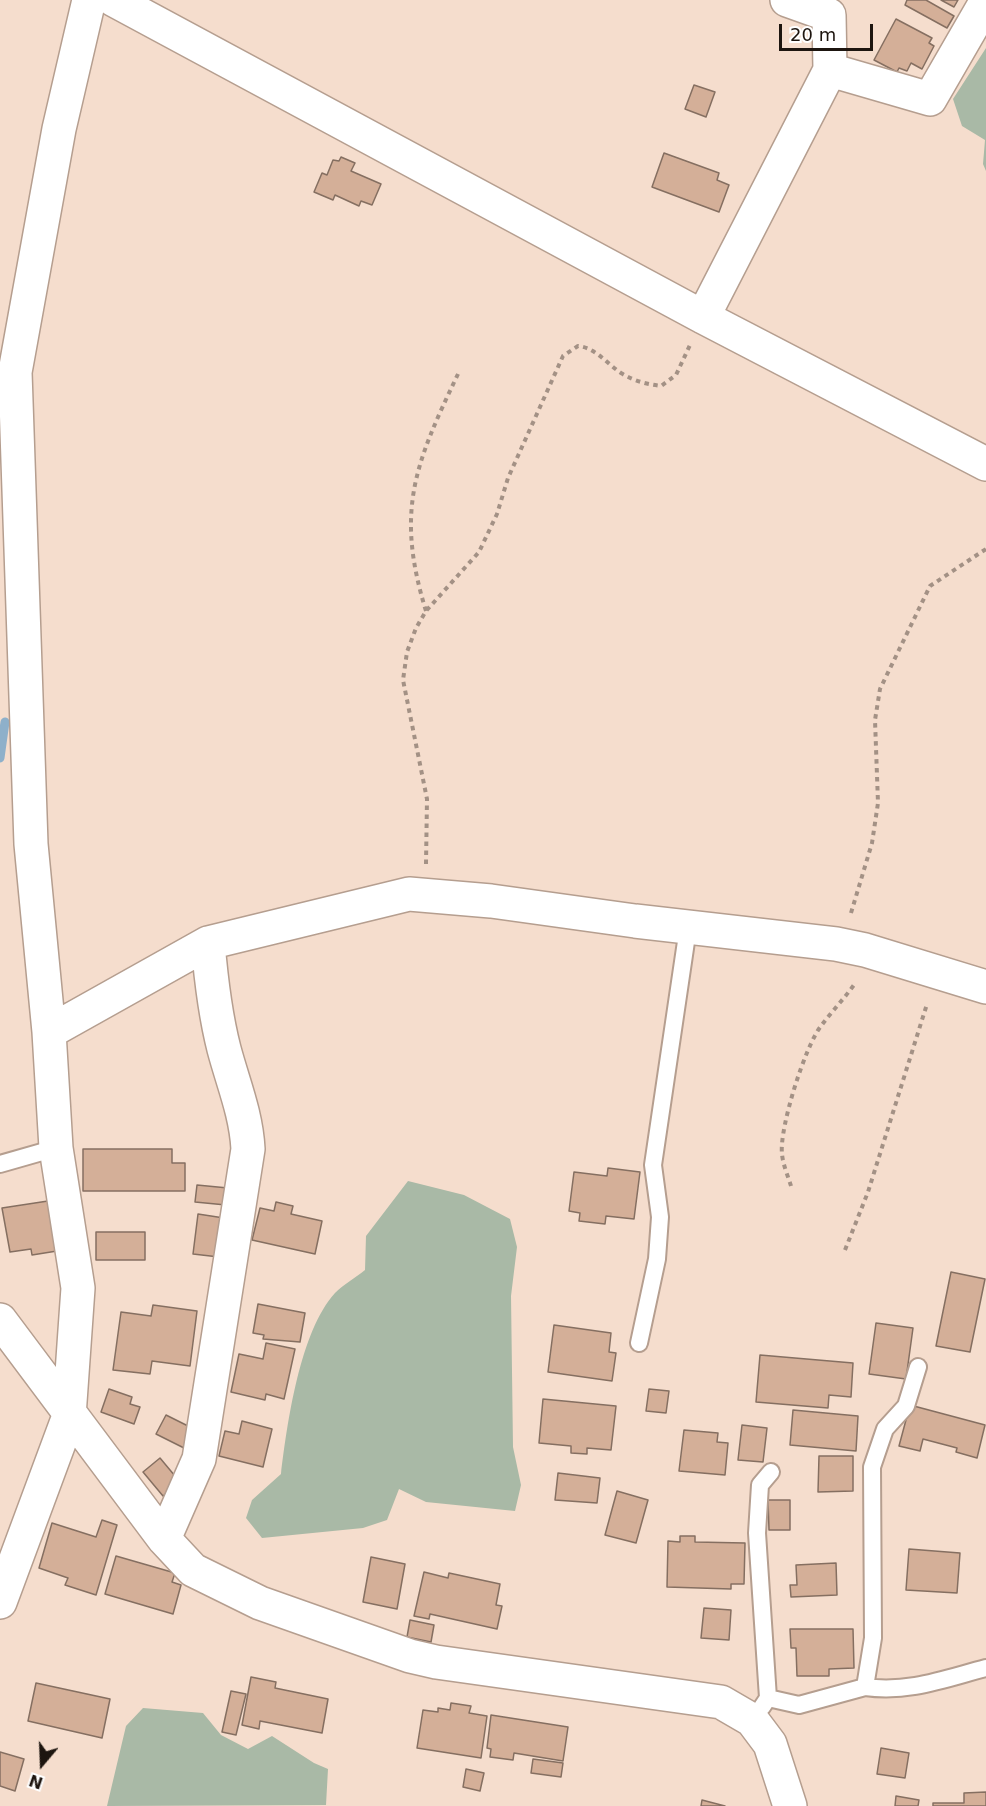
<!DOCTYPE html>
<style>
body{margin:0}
#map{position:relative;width:986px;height:1806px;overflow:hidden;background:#f5ddcd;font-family:"DejaVu Sans",sans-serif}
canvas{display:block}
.north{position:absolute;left:12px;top:1734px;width:60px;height:60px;-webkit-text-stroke:4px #fff;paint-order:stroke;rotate:199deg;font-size:16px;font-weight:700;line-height:24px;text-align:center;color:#1d150f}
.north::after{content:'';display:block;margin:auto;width:21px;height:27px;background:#1d150f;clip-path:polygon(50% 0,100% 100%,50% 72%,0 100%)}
.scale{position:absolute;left:779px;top:24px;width:94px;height:27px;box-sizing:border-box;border:3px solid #1d150f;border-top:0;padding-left:8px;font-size:18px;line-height:21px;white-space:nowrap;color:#1d150f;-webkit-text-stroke:4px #fff;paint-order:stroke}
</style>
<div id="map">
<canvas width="986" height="1806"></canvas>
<div class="north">N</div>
<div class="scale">20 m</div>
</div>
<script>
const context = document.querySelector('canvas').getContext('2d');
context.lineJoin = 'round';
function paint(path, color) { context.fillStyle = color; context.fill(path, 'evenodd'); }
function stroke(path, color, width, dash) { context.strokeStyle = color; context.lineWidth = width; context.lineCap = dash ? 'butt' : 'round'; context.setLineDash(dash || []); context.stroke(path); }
const green = new Path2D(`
 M 986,48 L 986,171 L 983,164 L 985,140 L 962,126 L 953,99 Z
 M 408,1181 L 464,1195 L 510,1219 L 517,1247 L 511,1296 L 513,1447 L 521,1485 L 515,1511 L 426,1502 L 399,1489 L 387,1520 L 363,1528 L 262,1538 L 246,1518 L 252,1500 L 281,1474 C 287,1424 300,1331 335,1293 C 344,1284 355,1278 365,1270 L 366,1236 Z
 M 143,1708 L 203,1713 L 221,1735 L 248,1749 L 272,1736 L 314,1763 L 328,1769 L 326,1805 L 107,1806 L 126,1726 Z`);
const stream = new Path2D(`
 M 0,758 L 5,722`);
const building = new Path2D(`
 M 907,0 L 926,0 L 954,16 L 947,28 L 905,5 Z
 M 941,0 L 958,0 L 954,7 Z
 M 896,19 L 932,38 L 929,43 L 934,46 L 922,69 L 911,63 L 907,71 L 899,68 L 897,72 L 874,60 Z
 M 694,85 L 715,92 L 706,117 L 685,109 Z
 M 664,153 L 719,173 L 717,180 L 729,185 L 719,212 L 652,187 Z
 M 341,157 L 355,163 L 351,171 L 381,184 L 372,205 L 361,201 L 359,206 L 335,195 L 333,200 L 314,192 L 322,173 L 327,175 L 333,160 L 339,161 Z
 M 83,1149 L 172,1149 L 172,1163 L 185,1163 L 185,1191 L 83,1191 Z
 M 608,1168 L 640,1172 L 634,1219 L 606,1216 L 605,1224 L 579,1221 L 580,1213 L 569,1211 L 574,1172 L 607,1176 Z
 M 197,1185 L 228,1188 L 226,1205 L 195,1202 Z
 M 48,1201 L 57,1251 L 32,1255 L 31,1249 L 10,1252 L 2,1208 Z
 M 276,1202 L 293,1206 L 291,1214 L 322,1221 L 315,1254 L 252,1240 L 260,1208 L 274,1211 Z
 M 198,1214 L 224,1218 L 219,1257 L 193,1254 Z
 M 96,1232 L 145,1232 L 145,1260 L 96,1260 Z
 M 951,1272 L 985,1279 L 970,1352 L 936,1346 Z
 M 258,1304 L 305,1313 L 300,1342 L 263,1339 L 264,1335 L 253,1333 Z
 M 153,1305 L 197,1311 L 190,1366 L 152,1361 L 150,1374 L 113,1370 L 121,1312 L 151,1316 Z
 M 876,1323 L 913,1328 L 906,1379 L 869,1374 Z
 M 554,1325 L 611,1333 L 609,1352 L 616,1353 L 612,1381 L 548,1372 Z
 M 266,1343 L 295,1349 L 284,1399 L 266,1394 L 265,1400 L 231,1392 L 239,1354 L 263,1359 Z
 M 760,1355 L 853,1363 L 851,1397 L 829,1395 L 828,1408 L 756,1402 Z
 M 109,1389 L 132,1397 L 130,1404 L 140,1407 L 134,1424 L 101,1412 Z
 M 649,1389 L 669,1391 L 666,1413 L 646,1411 Z
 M 543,1399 L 616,1406 L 611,1450 L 587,1448 L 587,1454 L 571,1453 L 571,1446 L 539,1443 Z
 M 910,1405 L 985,1425 L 977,1458 L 956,1452 L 957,1448 L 923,1439 L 920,1451 L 899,1446 Z
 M 793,1410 L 858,1416 L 856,1451 L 790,1445 Z
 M 166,1415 L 196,1430 L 186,1449 L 156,1434 Z
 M 242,1421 L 272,1429 L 263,1467 L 219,1456 L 225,1431 L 239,1434 Z
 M 742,1425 L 767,1428 L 763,1462 L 738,1460 Z
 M 684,1430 L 718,1433 L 717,1442 L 728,1443 L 725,1475 L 679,1471 Z
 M 819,1456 L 853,1456 L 853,1491 L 818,1492 Z
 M 160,1458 L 180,1482 L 163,1496 L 143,1472 Z
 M 558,1473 L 600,1478 L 597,1503 L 555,1500 Z
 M 617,1491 L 648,1500 L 636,1543 L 605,1535 Z
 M 768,1500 L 790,1500 L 790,1530 L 769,1530 Z
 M 102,1520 L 117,1525 L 96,1595 L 65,1585 L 68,1578 L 39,1568 L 52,1523 L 96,1537 Z
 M 680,1536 L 695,1536 L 695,1542 L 745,1543 L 744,1584 L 731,1584 L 731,1589 L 667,1587 L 668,1541 L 680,1542 Z
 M 909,1549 L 960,1553 L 957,1593 L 906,1590 Z
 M 116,1556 L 175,1573 L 172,1582 L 181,1585 L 173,1614 L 105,1594 Z
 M 371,1557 L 405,1564 L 397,1609 L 363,1602 Z
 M 836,1563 L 837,1595 L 791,1597 L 790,1585 L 797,1585 L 796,1565 Z
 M 424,1572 L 448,1578 L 449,1573 L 500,1584 L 496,1605 L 502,1606 L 497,1629 L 430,1614 L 429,1619 L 414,1616 Z
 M 704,1608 L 731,1610 L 729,1640 L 701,1638 Z
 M 410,1620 L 434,1625 L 431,1642 L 407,1637 Z
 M 790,1629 L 853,1629 L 854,1668 L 829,1669 L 829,1676 L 797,1676 L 796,1648 L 791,1648 Z
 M 251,1677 L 276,1682 L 275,1688 L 328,1699 L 322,1733 L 260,1721 L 259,1729 L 242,1725 Z
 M 36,1683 L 110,1699 L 102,1738 L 28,1721 Z
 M 231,1691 L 246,1694 L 236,1735 L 222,1732 Z
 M 451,1703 L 471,1706 L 469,1713 L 487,1716 L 481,1758 L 417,1748 L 423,1710 L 438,1712 L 438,1708 L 450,1710 Z
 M 491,1715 L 568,1727 L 563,1761 L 514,1753 L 513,1760 L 490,1757 L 491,1749 L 487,1748 Z
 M 881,1748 L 909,1753 L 905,1778 L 877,1774 Z
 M 0,1752 L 24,1759 L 15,1791 L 0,1786 Z
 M 533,1759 L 563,1763 L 561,1777 L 531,1773 Z
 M 466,1769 L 484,1773 L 480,1791 L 463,1787 Z
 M 986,1792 L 986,1806 L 933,1806 L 933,1803 L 964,1803 L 964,1793 Z
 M 896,1796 L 919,1800 L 918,1806 L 895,1806 Z
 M 702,1800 L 725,1806 L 701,1806 Z`);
const path = new Path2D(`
 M 426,611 C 395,511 415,464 458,374
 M 426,864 L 427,799 L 403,680 L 407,652 L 416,628 L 426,611 L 479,552 L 497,514 L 508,478 L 563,356 L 578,346 C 596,348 606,363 621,373 C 634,381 646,384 661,386 L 676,375 L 690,345
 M 851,913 L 872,843 L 878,803 L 875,720 L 880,689 L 930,586 L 986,549
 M 791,1186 C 788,1176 783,1165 782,1154 C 779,1129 805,1046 821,1026 C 832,1011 845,998 856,982
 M 845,1250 L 868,1192 L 927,1004`);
const lane = new Path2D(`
 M 0,1164 L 56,1148
 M 639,1343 L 657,1259 L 660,1217 L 653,1165 L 688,928
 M 865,1687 C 909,1693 944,1679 986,1668
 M 768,1698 L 799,1705 L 865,1687 L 873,1638 L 872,1467 L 885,1429 L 906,1406 L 918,1367
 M 762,1707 L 768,1698 L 757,1533 L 760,1485 L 771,1472`);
const street = new Path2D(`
 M 114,0 L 703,317 L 986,464
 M 787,0 L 829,15 L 830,70
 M 703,317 L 830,70 L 930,99 L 986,2
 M 49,1032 L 208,943 L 409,894 L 491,901 L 635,921 L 836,944 L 865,950 L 986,987
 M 0,1320 L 164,1539 L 193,1570 L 260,1603 L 410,1656 L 436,1662 L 721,1702 L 752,1720 L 770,1744 L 790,1806
 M 164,1539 L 199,1459 L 248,1149 C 246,1113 233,1083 224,1049 C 215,1014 211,979 208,943
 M 0,1602 L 69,1416 L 78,1288 L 56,1148 L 49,1032 L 31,844 L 15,372 L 59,129 L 89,0`);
paint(green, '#a9b9a6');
stroke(stream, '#8eb0ca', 9);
paint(building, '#d4af98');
stroke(building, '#856f61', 1.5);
stroke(lane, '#b59e8f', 20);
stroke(street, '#b59e8f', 36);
stroke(path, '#a39185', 4, [4.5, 4.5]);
stroke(lane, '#fff', 16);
stroke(street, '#fff', 33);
</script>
